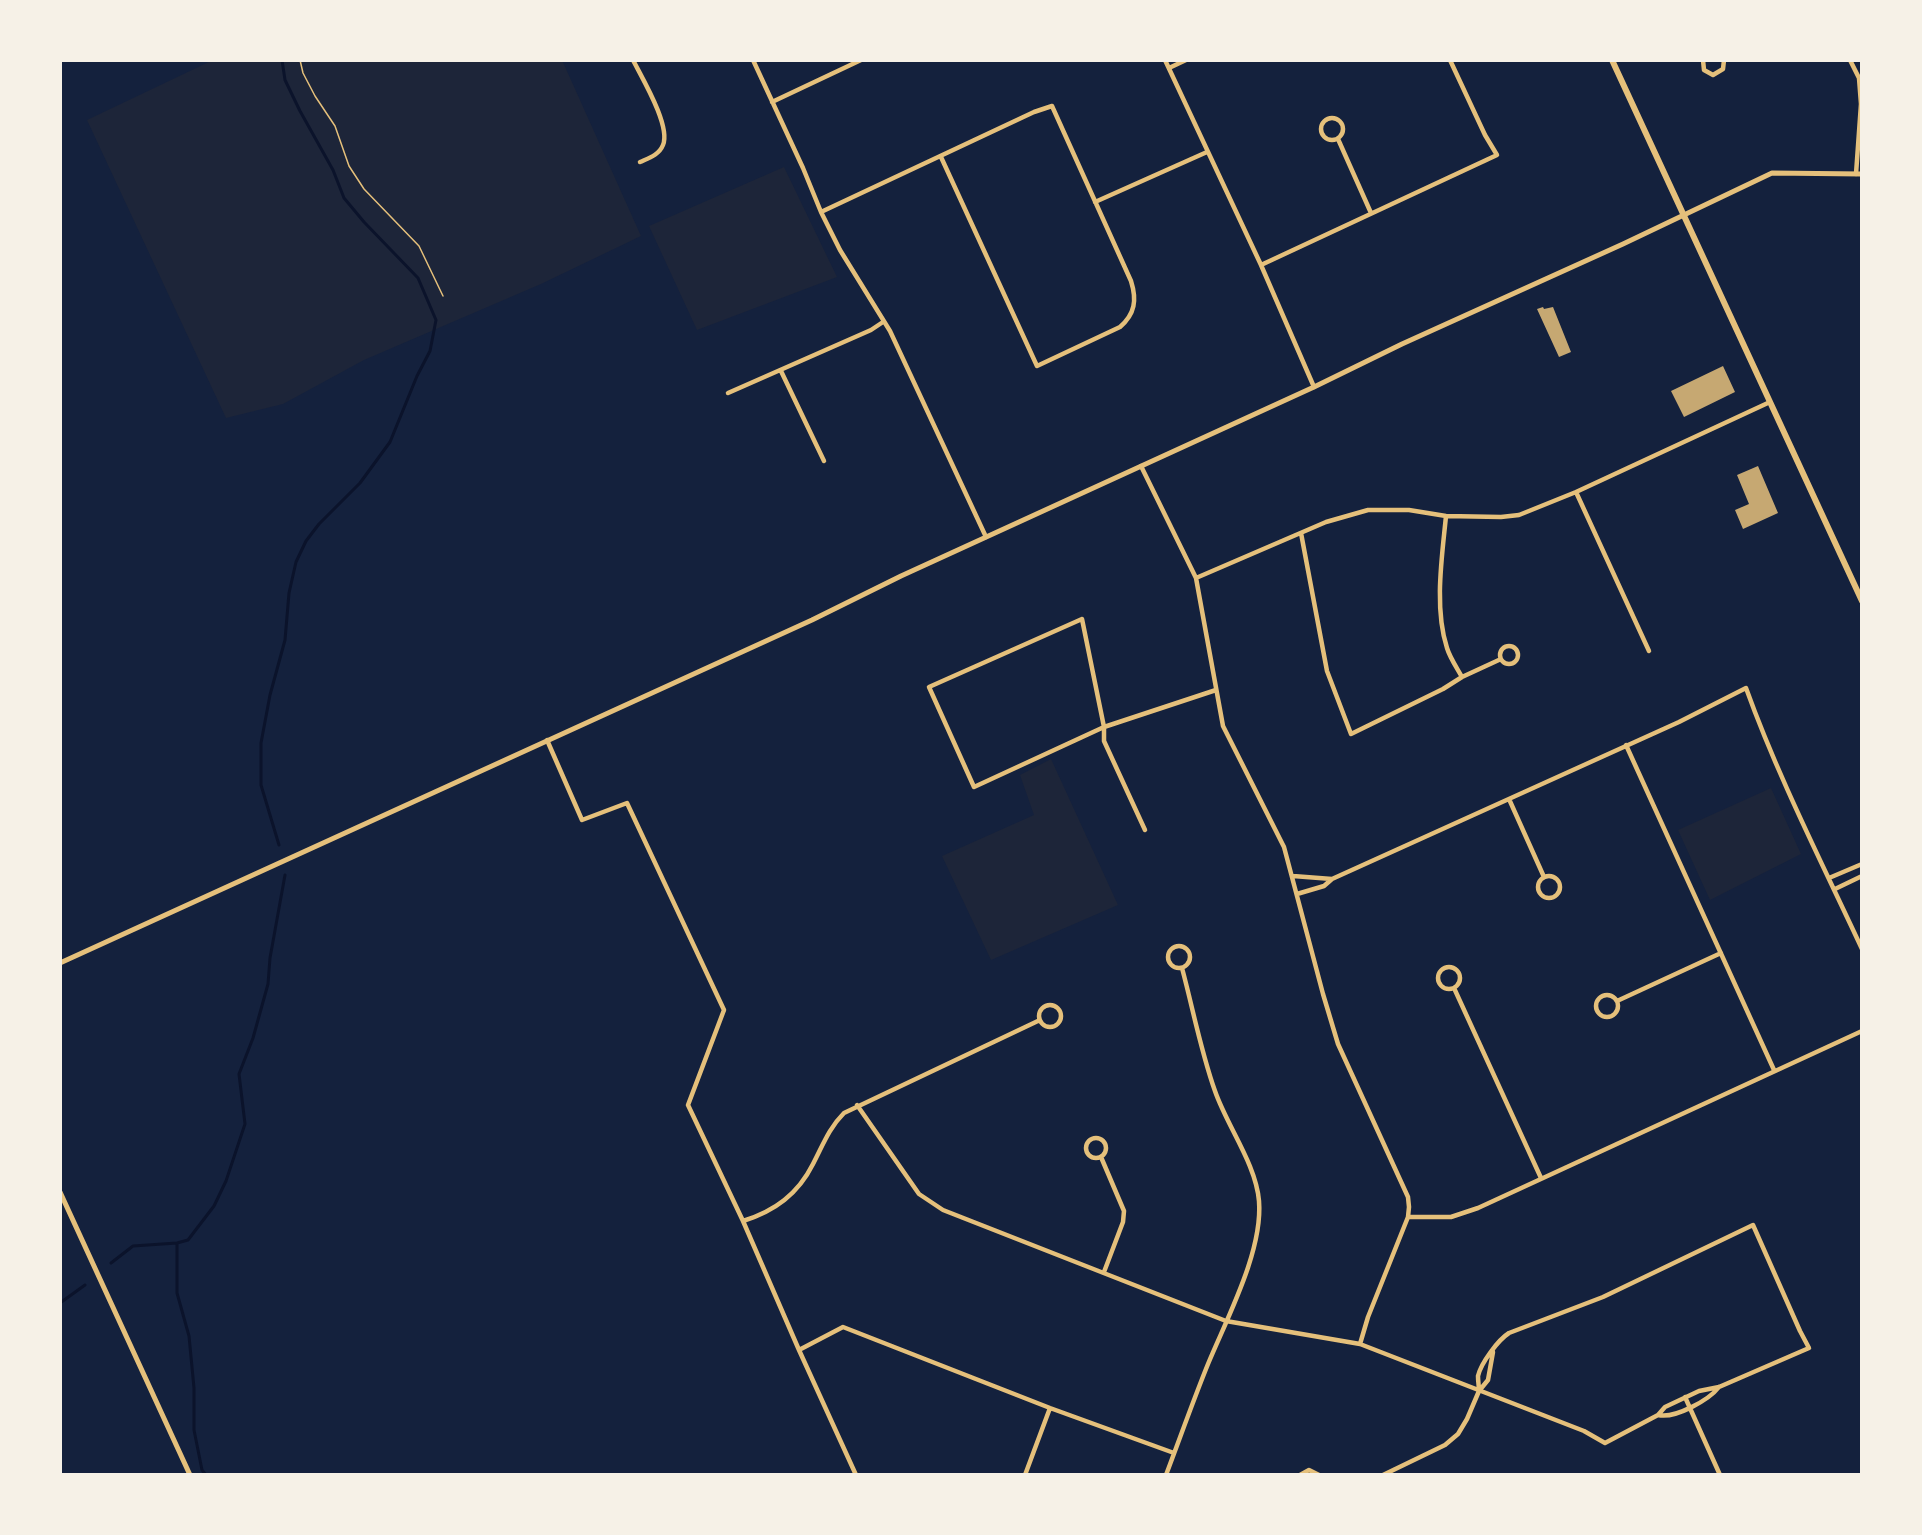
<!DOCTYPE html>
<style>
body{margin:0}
#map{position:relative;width:1922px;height:1535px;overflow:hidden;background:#14213d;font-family:Roboto,sans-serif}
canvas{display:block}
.frame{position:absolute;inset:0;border:62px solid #f6f1e7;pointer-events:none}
</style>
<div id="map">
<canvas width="1922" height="1535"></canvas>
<div class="frame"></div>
</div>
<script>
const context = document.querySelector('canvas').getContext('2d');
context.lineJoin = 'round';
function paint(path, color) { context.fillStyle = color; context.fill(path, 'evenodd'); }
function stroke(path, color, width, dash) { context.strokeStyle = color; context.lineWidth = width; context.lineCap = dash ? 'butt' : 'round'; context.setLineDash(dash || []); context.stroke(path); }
const green = new Path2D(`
 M 213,60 L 562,60 L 641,236 L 541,284 L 364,360 L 283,404 L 226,418 L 87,120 Z
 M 784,167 L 837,277 L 697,330 L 649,226 Z
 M 1051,759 L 1118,905 L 991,960 L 942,856 L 1034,815 L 1020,775 Z
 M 1771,788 L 1801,854 L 1710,900 L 1678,830 Z`);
const stream = new Path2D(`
 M 279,845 L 261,785 L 261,743 L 270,695 L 285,640 L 289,593 L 296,562 L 306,541 L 319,524 L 360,483 L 390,442 L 417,376 L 430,351 L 436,320 L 418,278 L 364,222 L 344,198 L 333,170 L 300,111 L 285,80 L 282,60
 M 177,1243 L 177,1293 L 189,1336 L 194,1388 L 194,1430 L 202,1470 L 206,1475
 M 111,1263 L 133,1246 L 177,1243 L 188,1240 L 214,1206 L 226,1181 L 245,1124 L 239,1074 L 253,1038 L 268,984 L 270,958 L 285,875
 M 60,1303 L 85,1285`);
const building = new Path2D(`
 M 1543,307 L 1544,309 L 1553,307 L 1571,352 L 1559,357 L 1537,309 Z
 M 1723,366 L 1735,392 L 1684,417 L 1671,391 Z
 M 1758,466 L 1778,513 L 1743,529 L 1735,510 L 1749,504 L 1737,475 Z`);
const path = new Path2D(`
 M 300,60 L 303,73 L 315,96 L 335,126 L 349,166 L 364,189 L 419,246 L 443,296`);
const minor = new Path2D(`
 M 633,60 C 642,78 671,126 663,145 C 659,155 649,158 640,162
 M 753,60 L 803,168 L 821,212 L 840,250 L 890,331 L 986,537
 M 1165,60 L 1261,265 L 1314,387
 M 1703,60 L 1704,70 L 1713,75 L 1723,69 L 1724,60
 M 1850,60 L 1859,78 L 1861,104 L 1856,174
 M 1169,68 L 1186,60
 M 772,102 L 861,60
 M1321 129a11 11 0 1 1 22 0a11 11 0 1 1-22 0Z
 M 1338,139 L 1371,213
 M 1095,202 L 1207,152
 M 821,212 L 1034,112 L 1052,106 L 1131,281 C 1137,300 1135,314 1120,327 L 1037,366 L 941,157
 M 1261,265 L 1497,155 L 1485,135 L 1450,60
 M 781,371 L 824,461
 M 728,393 L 871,330 L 883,322
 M 1141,466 L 1196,578 L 1223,726 L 1284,847 L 1323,994 L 1338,1044 L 1408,1197 L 1409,1207 L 1408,1217 L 1368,1317 L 1360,1344
 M 1576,492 L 1649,651
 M 1446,516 C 1442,557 1434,608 1447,648 C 1450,658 1457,668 1462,677
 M 1301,533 L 1327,671 L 1351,734 L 1443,689 L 1462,677 L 1501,659
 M 1196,578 L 1326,522 L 1368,510 L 1409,510 L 1446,516 L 1501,517 L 1519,515 L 1576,492 L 1770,402
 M1500 655a9 9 0 1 1 18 0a9 9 0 1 1-18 0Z
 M 547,740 L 582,820 L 627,803 L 724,1010 L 688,1105 L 743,1221 L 799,1350 L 856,1475
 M 1626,745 L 1774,1070
 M 1509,799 L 1544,877
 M 1145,830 L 1104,741 L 1104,727 L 1082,619 L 929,687 L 974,787 L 1104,727 L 1216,690
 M1538 887a11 11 0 1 1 22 0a11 11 0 1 1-22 0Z
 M 1293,876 L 1332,879
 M 1829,878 L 1862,864
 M 1835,889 L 1862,876
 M 1297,894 L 1324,886 L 1332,879 L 1679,722 L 1746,688 C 1778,777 1822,863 1862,949
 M1168 957a11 11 0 1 1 22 0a11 11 0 1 1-22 0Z
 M1438 978a11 11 0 1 1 22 0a11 11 0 1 1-22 0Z
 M 1454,988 L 1541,1178
 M1596 1006a11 11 0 1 1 22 0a11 11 0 1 1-22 0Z
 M 1617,1001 L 1721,953
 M1039 1016a11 11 0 1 1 22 0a11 11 0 1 1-22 0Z
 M 857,1105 L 919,1194 L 943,1210 L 1226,1321 L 1360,1344 L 1584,1431 L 1605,1443 L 1658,1415 C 1675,1419 1709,1400 1719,1387
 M1086 1148a10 10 0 1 1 20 0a10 10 0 1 1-20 0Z
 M 1101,1157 L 1124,1211 L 1123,1222 L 1104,1272
 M 1408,1217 L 1451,1217 L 1478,1208 L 1862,1031
 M 743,1221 C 775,1211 798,1194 813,1164 C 823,1145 829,1128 844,1113 L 1040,1020
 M 799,1350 L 843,1327 L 1050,1408 L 1174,1453
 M 1479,1391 C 1479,1387 1478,1381 1478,1376 C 1481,1363 1498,1340 1509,1333 L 1603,1297 L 1753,1225 L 1800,1331 L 1809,1348 L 1719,1387 L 1699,1391 L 1665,1407 L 1658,1415
 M 1685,1397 L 1720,1475
 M 1025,1475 L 1050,1408
 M 1166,1475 C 1180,1438 1193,1401 1208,1364 C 1227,1318 1263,1251 1259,1201 C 1256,1164 1227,1126 1215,1091 C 1201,1052 1193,1009 1182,968
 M 1300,1475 L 1309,1470 L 1319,1475
 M 1383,1475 L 1445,1445 L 1458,1434 L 1467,1419 L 1479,1391 L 1488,1380 L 1493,1352`);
const tertiary = new Path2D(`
 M 60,963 L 812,620 L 901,576 L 1314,387 L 1402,344 L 1623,244 L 1772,173 L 1862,174
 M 60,1192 L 190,1475`);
const secondary = new Path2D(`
 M 1612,60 L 1862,601`);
paint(green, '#1d2539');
stroke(stream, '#0b132b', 3);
paint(building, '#c6a872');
stroke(path, '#e5c07b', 1.5);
stroke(minor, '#e5c07b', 4.5);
stroke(tertiary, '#e5c07b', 5);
stroke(secondary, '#e5c07b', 6);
</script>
